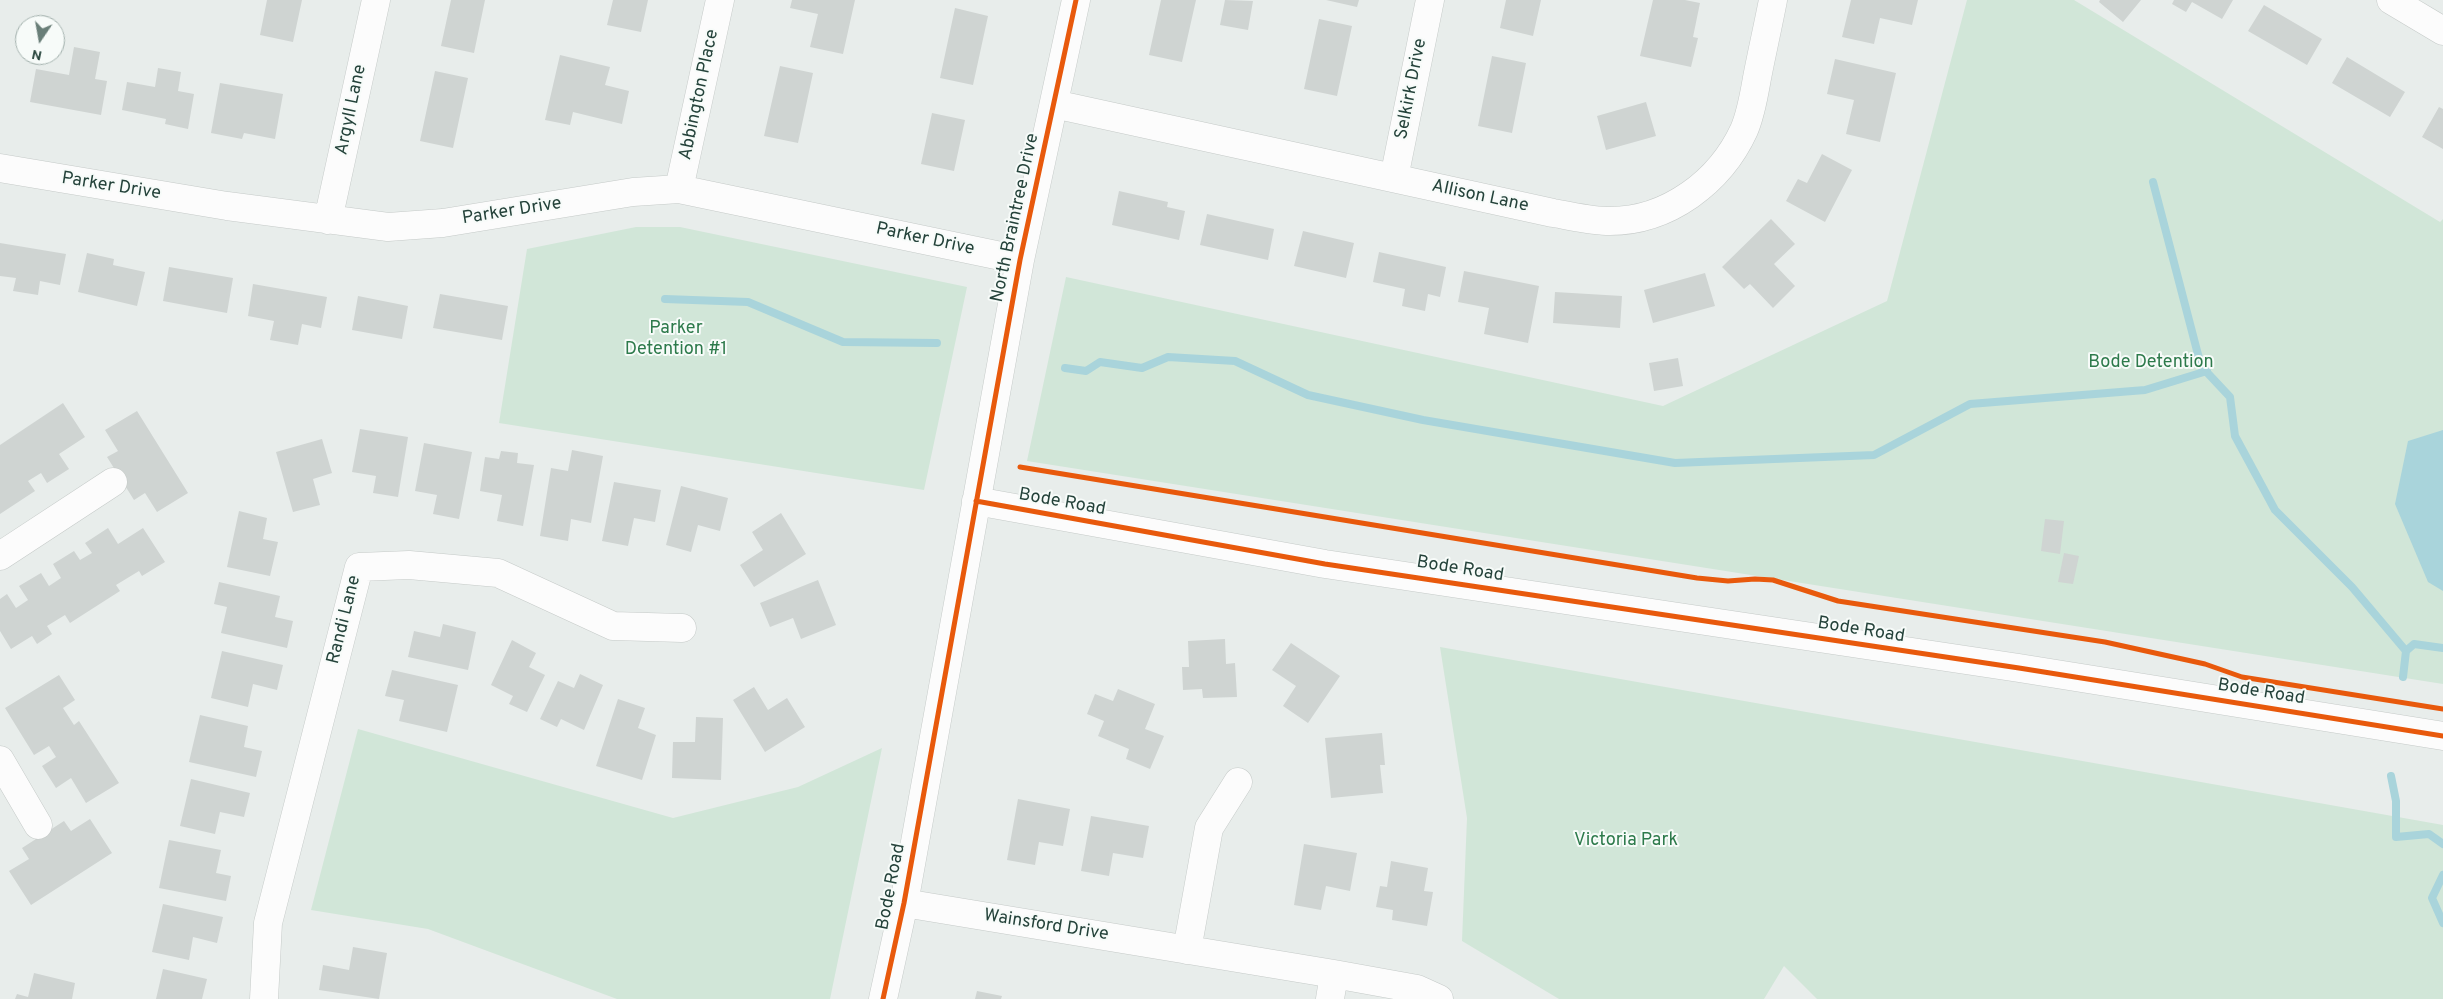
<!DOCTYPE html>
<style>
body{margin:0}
#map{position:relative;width:2443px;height:999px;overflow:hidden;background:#e8edeb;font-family:Overpass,sans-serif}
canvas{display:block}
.north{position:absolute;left:15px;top:15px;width:50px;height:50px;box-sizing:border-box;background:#f7fbf9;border:1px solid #a3b1ad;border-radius:50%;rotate:192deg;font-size:14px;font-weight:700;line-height:20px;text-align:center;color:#24423a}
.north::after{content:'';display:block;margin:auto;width:18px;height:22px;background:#697e78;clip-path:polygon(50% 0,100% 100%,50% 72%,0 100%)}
</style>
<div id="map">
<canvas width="2443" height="999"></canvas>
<div class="north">N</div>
</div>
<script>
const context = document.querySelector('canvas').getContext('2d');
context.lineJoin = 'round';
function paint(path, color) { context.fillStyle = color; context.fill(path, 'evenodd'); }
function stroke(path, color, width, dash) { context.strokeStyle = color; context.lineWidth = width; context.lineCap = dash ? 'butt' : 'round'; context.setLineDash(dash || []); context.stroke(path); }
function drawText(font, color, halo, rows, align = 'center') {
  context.font = font + ' Overpass,sans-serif'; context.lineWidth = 4; context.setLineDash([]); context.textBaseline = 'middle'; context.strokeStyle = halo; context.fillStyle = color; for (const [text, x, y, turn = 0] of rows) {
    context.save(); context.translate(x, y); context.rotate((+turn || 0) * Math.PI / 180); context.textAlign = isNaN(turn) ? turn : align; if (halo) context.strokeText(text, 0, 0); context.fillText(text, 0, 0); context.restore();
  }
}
const green = new Path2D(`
 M 1967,0 L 2074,0 L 2440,222 L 2443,219 L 2443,684 L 1027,461 L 1066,277 L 1663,406 L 1887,301 Z
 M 636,227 L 680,227 L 967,287 L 924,490 L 499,423 L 527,249 Z
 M 1440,647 L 2443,825 L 2443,999 L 1817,999 L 1784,966 L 1764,999 L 1559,999 L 1462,941 L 1467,818 Z
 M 358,729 L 673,818 L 798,787 L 882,748 L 830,999 L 617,999 L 428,929 L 311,910 Z`);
const water = new Path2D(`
 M 2443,430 L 2443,591 L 2428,582 L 2395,504 L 2408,441 Z`);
const stream = new Path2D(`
 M 2153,182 L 2201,366 L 2230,397 L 2235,436 L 2275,510 L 2352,587 L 2406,651
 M 665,299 L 748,302 L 843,342 L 937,343
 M 1065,368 L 1086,371 L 1100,362 L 1142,368 L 1168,357 L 1235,361 L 1308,395 L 1423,420 L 1675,463 L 1874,455 L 1970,404 L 2145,390 L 2207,371
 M 2403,677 L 2406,651 L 2414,644 L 2443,648
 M 2391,776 L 2396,801 L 2396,837 L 2429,834 L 2443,844
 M 2443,875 L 2432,898 L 2443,923`);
const building = new Path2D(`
 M 267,0 L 302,0 L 293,42 L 260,35 Z
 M 451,0 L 485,0 L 474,53 L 441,46 Z
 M 613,0 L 648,0 L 641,32 L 607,25 Z
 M 792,0 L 855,0 L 843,54 L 810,47 L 818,14 L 790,8 Z
 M 1161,0 L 1196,0 L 1182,62 L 1149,55 Z
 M 1225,0 L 1253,1 L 1248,30 L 1220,25 Z
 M 1326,0 L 1359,0 L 1357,7 Z
 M 1506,0 L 1541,0 L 1533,36 L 1500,28 Z
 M 1653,0 L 1685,0 L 1700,3 L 1693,37 L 1698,38 L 1691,67 L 1640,56 Z
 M 1851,0 L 1918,0 L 1912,25 L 1880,18 L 1874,44 L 1842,37 Z
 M 2100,0 L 2141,0 L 2123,22 L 2099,2 Z
 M 2174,0 L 2233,0 L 2222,19 L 2192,2 L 2186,12 L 2172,4 Z
 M 2264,5 L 2322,39 L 2307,65 L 2248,31 Z
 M 955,8 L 988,16 L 973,85 L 940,78 Z
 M 1319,19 L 1352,26 L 1337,96 L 1304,89 Z
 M 74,47 L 100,52 L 95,79 L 107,81 L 101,115 L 30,102 L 36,69 L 69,75 Z
 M 560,55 L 610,67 L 605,85 L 629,91 L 622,124 L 573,112 L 570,125 L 545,120 Z
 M 1492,56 L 1526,63 L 1512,133 L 1478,126 Z
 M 2347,57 L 2405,92 L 2390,117 L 2332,83 Z
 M 1835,59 L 1896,73 L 1880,142 L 1846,134 L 1854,100 L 1827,94 Z
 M 780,66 L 813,73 L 798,143 L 764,136 Z
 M 158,68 L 181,72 L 178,91 L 194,94 L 188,129 L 165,124 L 166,119 L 122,110 L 127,82 L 155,87 Z
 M 435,71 L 468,78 L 453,148 L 420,141 Z
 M 220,83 L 283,94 L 275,139 L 244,133 L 242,139 L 211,133 Z
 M 1646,102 L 1656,136 L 1606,150 L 1597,116 Z
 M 2439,107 L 2443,109 L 2443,149 L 2422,137 Z
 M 932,113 L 965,120 L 954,171 L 921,164 Z
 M 1822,154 L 1852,170 L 1825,222 L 1786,201 L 1798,179 L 1807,183 Z
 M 1119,191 L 1168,202 L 1167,207 L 1185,211 L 1179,240 L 1112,225 Z
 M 1207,214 L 1274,229 L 1268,260 L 1200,245 Z
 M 1771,219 L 1795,244 L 1774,264 L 1795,286 L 1773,308 L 1750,284 L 1744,289 L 1722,267 Z
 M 1303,231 L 1354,243 L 1346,278 L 1294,266 Z
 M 0,243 L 66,254 L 60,285 L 40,281 L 38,295 L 13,291 L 16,278 L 0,276 Z
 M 1379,252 L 1446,267 L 1440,297 L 1428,294 L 1425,311 L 1402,306 L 1405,289 L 1373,282 Z
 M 87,253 L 114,259 L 113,265 L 145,272 L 137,306 L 78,292 Z
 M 169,267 L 233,278 L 227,313 L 163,301 Z
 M 1464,271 L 1539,286 L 1528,343 L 1484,334 L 1489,308 L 1458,302 Z
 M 1705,273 L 1715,306 L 1653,323 L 1644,290 Z
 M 253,284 L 327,297 L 321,328 L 302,324 L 298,345 L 270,340 L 274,321 L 248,316 Z
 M 1555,292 L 1622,296 L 1620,328 L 1553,323 Z
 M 440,294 L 508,306 L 502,340 L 433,328 Z
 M 358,296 L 408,306 L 402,339 L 352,330 Z
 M 1678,358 L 1683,386 L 1654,391 L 1649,363 Z
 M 63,403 L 85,437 L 59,454 L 69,469 L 47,483 L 41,473 L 28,481 L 35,491 L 0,514 L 0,445 Z
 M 137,411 L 188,493 L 157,512 L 145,493 L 134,500 L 107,457 L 118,451 L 105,430 Z
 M 360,429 L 408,437 L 398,497 L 373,493 L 376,476 L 352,472 Z
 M 322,439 L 332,473 L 313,479 L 320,505 L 293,512 L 276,452 Z
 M 424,443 L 472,452 L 459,519 L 433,514 L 437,495 L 415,491 Z
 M 572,450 L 603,456 L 591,523 L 571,519 L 568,541 L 540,536 L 551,468 L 568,471 Z
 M 501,451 L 518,453 L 517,463 L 534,465 L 523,526 L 497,521 L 502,495 L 480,491 L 485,457 L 499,459 Z
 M 614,482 L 661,490 L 655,522 L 634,518 L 628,546 L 602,541 Z
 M 681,486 L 728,498 L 720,531 L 698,525 L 691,552 L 666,545 Z
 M 239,511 L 267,518 L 263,539 L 278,542 L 270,576 L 227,567 Z
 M 781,513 L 806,554 L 754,587 L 740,565 L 763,550 L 752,532 Z
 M 2045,519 L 2064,521 L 2060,554 L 2041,551 Z
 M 108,528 L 118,544 L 143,528 L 165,562 L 142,576 L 139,571 L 116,585 L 120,591 L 70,623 L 65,615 L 47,626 L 52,634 L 37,644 L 32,636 L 11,649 L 0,631 L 0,599 L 7,594 L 16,608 L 28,600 L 19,586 L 41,573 L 49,586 L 61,578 L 53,564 L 74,551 L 80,560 L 92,553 L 85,543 Z
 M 2064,553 L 2079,556 L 2073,584 L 2058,582 Z
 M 818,580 L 836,625 L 801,639 L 793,618 L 770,627 L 760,603 Z
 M 219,582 L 280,596 L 275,617 L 293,621 L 287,648 L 221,633 L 227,607 L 214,604 Z
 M 443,624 L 476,632 L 468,670 L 408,657 L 414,631 L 440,637 Z
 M 1225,639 L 1226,664 L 1235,663 L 1237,697 L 1203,698 L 1202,689 L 1183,690 L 1182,667 L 1189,667 L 1188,641 Z
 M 512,640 L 536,653 L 529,667 L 545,675 L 527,712 L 509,704 L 513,696 L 491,685 Z
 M 1291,643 L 1340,676 L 1308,723 L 1283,706 L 1296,686 L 1272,670 Z
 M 222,651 L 283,665 L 277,690 L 253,684 L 248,707 L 211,698 Z
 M 392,670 L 458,685 L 447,732 L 399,721 L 404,700 L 385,696 Z
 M 580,674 L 603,685 L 584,730 L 561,719 L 557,727 L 540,719 L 558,681 L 574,688 Z
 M 59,675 L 75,700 L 63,708 L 74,725 L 79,721 L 119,783 L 86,803 L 71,778 L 56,788 L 42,766 L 56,757 L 49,746 L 34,755 L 5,708 Z
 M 754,687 L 768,710 L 787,698 L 805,727 L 765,752 L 733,700 Z
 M 1118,689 L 1155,704 L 1145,729 L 1164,736 L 1150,769 L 1126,759 L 1129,749 L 1098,736 L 1104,721 L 1087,714 L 1095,694 L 1113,701 Z
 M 618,699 L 645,708 L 638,728 L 656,735 L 642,780 L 596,766 Z
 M 200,715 L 248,726 L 244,747 L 262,751 L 256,777 L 189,762 Z
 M 696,717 L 723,718 L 721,780 L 672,778 L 673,742 L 695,742 Z
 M 1382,733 L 1385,765 L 1380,765 L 1383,793 L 1331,798 L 1325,738 Z
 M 191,779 L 250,793 L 244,817 L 220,812 L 215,834 L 180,826 Z
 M 1018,799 L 1070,809 L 1063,846 L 1039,842 L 1035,865 L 1007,860 Z
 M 1091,816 L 1149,826 L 1143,858 L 1113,853 L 1109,876 L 1081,871 Z
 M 90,819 L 112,853 L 31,905 L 9,871 L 29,859 L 22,848 L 64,821 L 71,831 Z
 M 169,840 L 221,850 L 216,873 L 231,876 L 226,901 L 159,888 Z
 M 1304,844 L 1357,853 L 1350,891 L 1326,886 L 1321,910 L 1294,905 Z
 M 1391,861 L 1428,868 L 1424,891 L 1433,892 L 1427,926 L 1392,920 L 1393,910 L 1376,907 L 1380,886 L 1387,887 Z
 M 163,904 L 223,917 L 217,943 L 193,937 L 189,960 L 152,952 Z
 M 353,947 L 387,953 L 379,999 L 319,990 L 323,965 L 349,970 Z
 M 163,969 L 207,979 L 202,999 L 156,999 Z
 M 34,973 L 75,983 L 72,999 L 15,999 L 17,994 L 28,997 Z
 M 977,991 L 1002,996 L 1001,999 L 975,999 Z`);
const minor = new Path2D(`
 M 2391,0 L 2443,31
 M 1054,104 L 1553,213 C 1572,216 1591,221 1610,221 C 1668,221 1720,182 1744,130 C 1751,114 1754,95 1757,78 C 1762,52 1768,26 1773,0
 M 0,168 L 227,206 L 388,227 L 443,223 L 633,192 L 679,189 L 1020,260
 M 1394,178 L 1430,0
 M 679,189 L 720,0
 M 328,220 L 376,0
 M 976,501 L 1325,564 L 2019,668 L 2443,736
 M 0,556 L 113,482
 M 0,760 L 38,825
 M 904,903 L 1334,974 L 1417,989 L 1439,999
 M 1187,950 L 1209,828 L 1238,782
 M 264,999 L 268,923 L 359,567 L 409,565 L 498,573 L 613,626 L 682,628
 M 883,999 L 904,903 L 1020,260 L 1076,0
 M 1330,999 L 1334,974`);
const cycleway = new Path2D(`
 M 1020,467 L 1697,578 L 1728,581 L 1755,579 L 1773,580 L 1838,601 L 2105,642 L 2205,664 L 2242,677 L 2443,709
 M 976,501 L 1325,564 L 2019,668 L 2443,736
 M 883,999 L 904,903 L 1020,260 L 1076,0`);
const streetNames = [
 ["Selkirk Drive",1412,89,-79],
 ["Abbington Place",700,95,-78],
 ["Argyll Lane",352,110,-78],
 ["Parker Drive",111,187,9],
 ["Allison Lane",1480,197,12],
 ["Parker Drive",512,212,-9],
 ["North Braintree Drive",1016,218,-78],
 ["Parker Drive",925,240,12],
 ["Bode Road",1062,503,10],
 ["Bode Road",1460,570,9],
 ["Randi Lane",345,620,-76],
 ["Bode Road",1861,631,9],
 ["Bode Road",2261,693,9],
 ["Bode Road",892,887,-79],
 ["Wainsford Drive",1046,926,9]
];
const parkNames = [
 ["Parker",676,329],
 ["Detention #1",676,350],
 ["Bode Detention",2151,363],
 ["Victoria Park",1626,841]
];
paint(green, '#d1e6d8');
paint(water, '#a9d4db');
stroke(stream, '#a9d4db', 8);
paint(building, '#cfd4d2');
stroke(minor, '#c5cac8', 29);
stroke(minor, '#fcfcfc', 28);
stroke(cycleway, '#e8590c', 5);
drawText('18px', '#24423a', '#f7fbf9', streetNames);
drawText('18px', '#2d7a4b', '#f7fbf9', parkNames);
</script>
